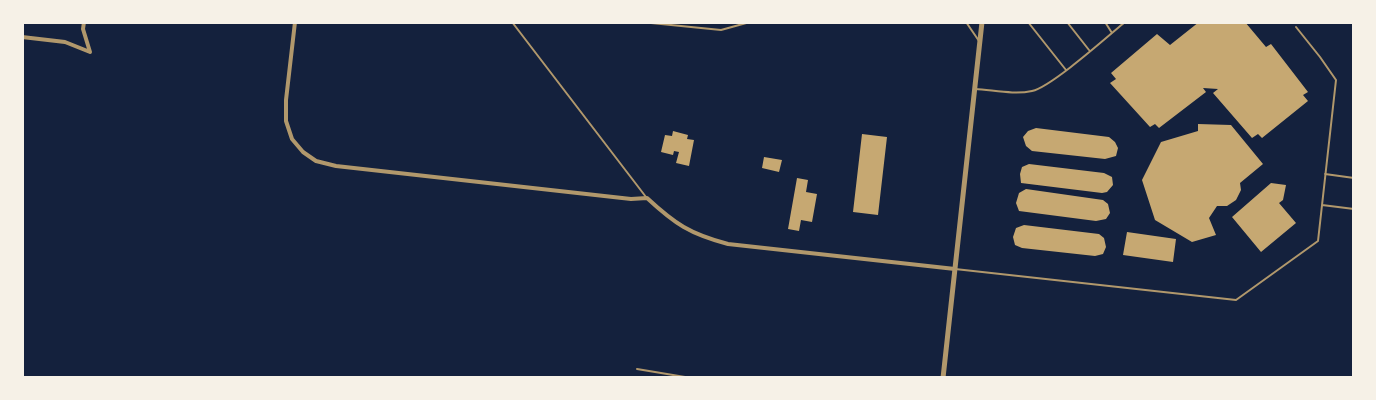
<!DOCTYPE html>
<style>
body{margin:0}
#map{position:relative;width:1376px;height:400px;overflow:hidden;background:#14213d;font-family:Quicksand,sans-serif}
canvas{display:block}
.frame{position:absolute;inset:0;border:24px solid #f6f1e7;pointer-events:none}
</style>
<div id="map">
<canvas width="1376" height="400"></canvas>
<div class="frame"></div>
</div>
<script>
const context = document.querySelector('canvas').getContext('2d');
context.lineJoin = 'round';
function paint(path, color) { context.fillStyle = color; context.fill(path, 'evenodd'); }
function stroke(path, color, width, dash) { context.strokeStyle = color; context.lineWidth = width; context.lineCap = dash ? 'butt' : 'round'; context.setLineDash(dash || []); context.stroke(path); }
const building = new Path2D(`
 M 1199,22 L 1245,22 L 1266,47 L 1271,44 L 1308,92 L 1303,95 L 1308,101 L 1262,138 L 1258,134 L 1252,138 L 1213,93 L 1218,89 L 1203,88 L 1206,92 L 1159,128 L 1155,124 L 1150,127 L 1110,83 L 1116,79 L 1111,73 L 1157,34 L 1170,45 Z
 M 1198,124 L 1231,125 L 1263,164 L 1240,183 L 1241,190 L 1236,200 L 1227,206 L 1217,206 L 1209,218 L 1216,235 L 1192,242 L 1155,220 L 1142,180 L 1161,142 L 1198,131 Z
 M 1036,128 L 1109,137 L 1115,142 L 1118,148 L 1116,156 L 1105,159 L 1032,151 L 1026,146 L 1023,137 L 1028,131 Z
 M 673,131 L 688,135 L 687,139 L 694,140 L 689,166 L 676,163 L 679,152 L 674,151 L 673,155 L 661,152 L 665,135 L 672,136 Z
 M 862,134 L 887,137 L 878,215 L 853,212 Z
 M 764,157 L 782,160 L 779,172 L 762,168 Z
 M 1029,164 L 1104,173 L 1112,177 L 1113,185 L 1107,192 L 1102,193 L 1021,183 L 1020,174 L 1022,167 Z
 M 797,178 L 808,180 L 806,192 L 817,194 L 812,222 L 801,220 L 799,231 L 788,229 Z
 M 1271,183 L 1286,185 L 1283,200 L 1279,203 L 1296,223 L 1261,252 L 1232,217 Z
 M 1026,189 L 1103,200 L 1108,204 L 1110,213 L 1106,219 L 1096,221 L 1019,211 L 1016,203 L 1019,193 Z
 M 1024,225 L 1099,234 L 1104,238 L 1106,247 L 1103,254 L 1095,256 L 1022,248 L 1015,245 L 1013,237 L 1016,228 Z
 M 1127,232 L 1176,239 L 1173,262 L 1123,255 Z`);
const service = new Path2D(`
 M 512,22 L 646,197
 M 641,22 L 721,30 L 750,22
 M 966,22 L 979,41
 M 1028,22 L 1066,70
 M 1067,22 L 1089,50
 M 1105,22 L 1112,33
 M 975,89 C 993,90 1014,95 1032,91 C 1051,87 1107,37 1125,22
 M 1325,174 L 1354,178
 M 1322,205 L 1354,209
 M 955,269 L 1236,300 L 1318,241 L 1336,80 L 1320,57 L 1296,27
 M 637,369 L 691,378`);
const minor = new Path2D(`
 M 84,22 L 83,29 L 90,52
 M 295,22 L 286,100 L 286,121 L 292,139 L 303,152 L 316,161 L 336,166 L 631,199 L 647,198 C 675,224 690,234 728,244 L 955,269
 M 22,37 L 65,42 L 90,52`);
const tertiary = new Path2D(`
 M 943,378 L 982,22`);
paint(building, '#c6a872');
stroke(service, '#b1986c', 2);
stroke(minor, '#b1986c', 4);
stroke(tertiary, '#b1986c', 5);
</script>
